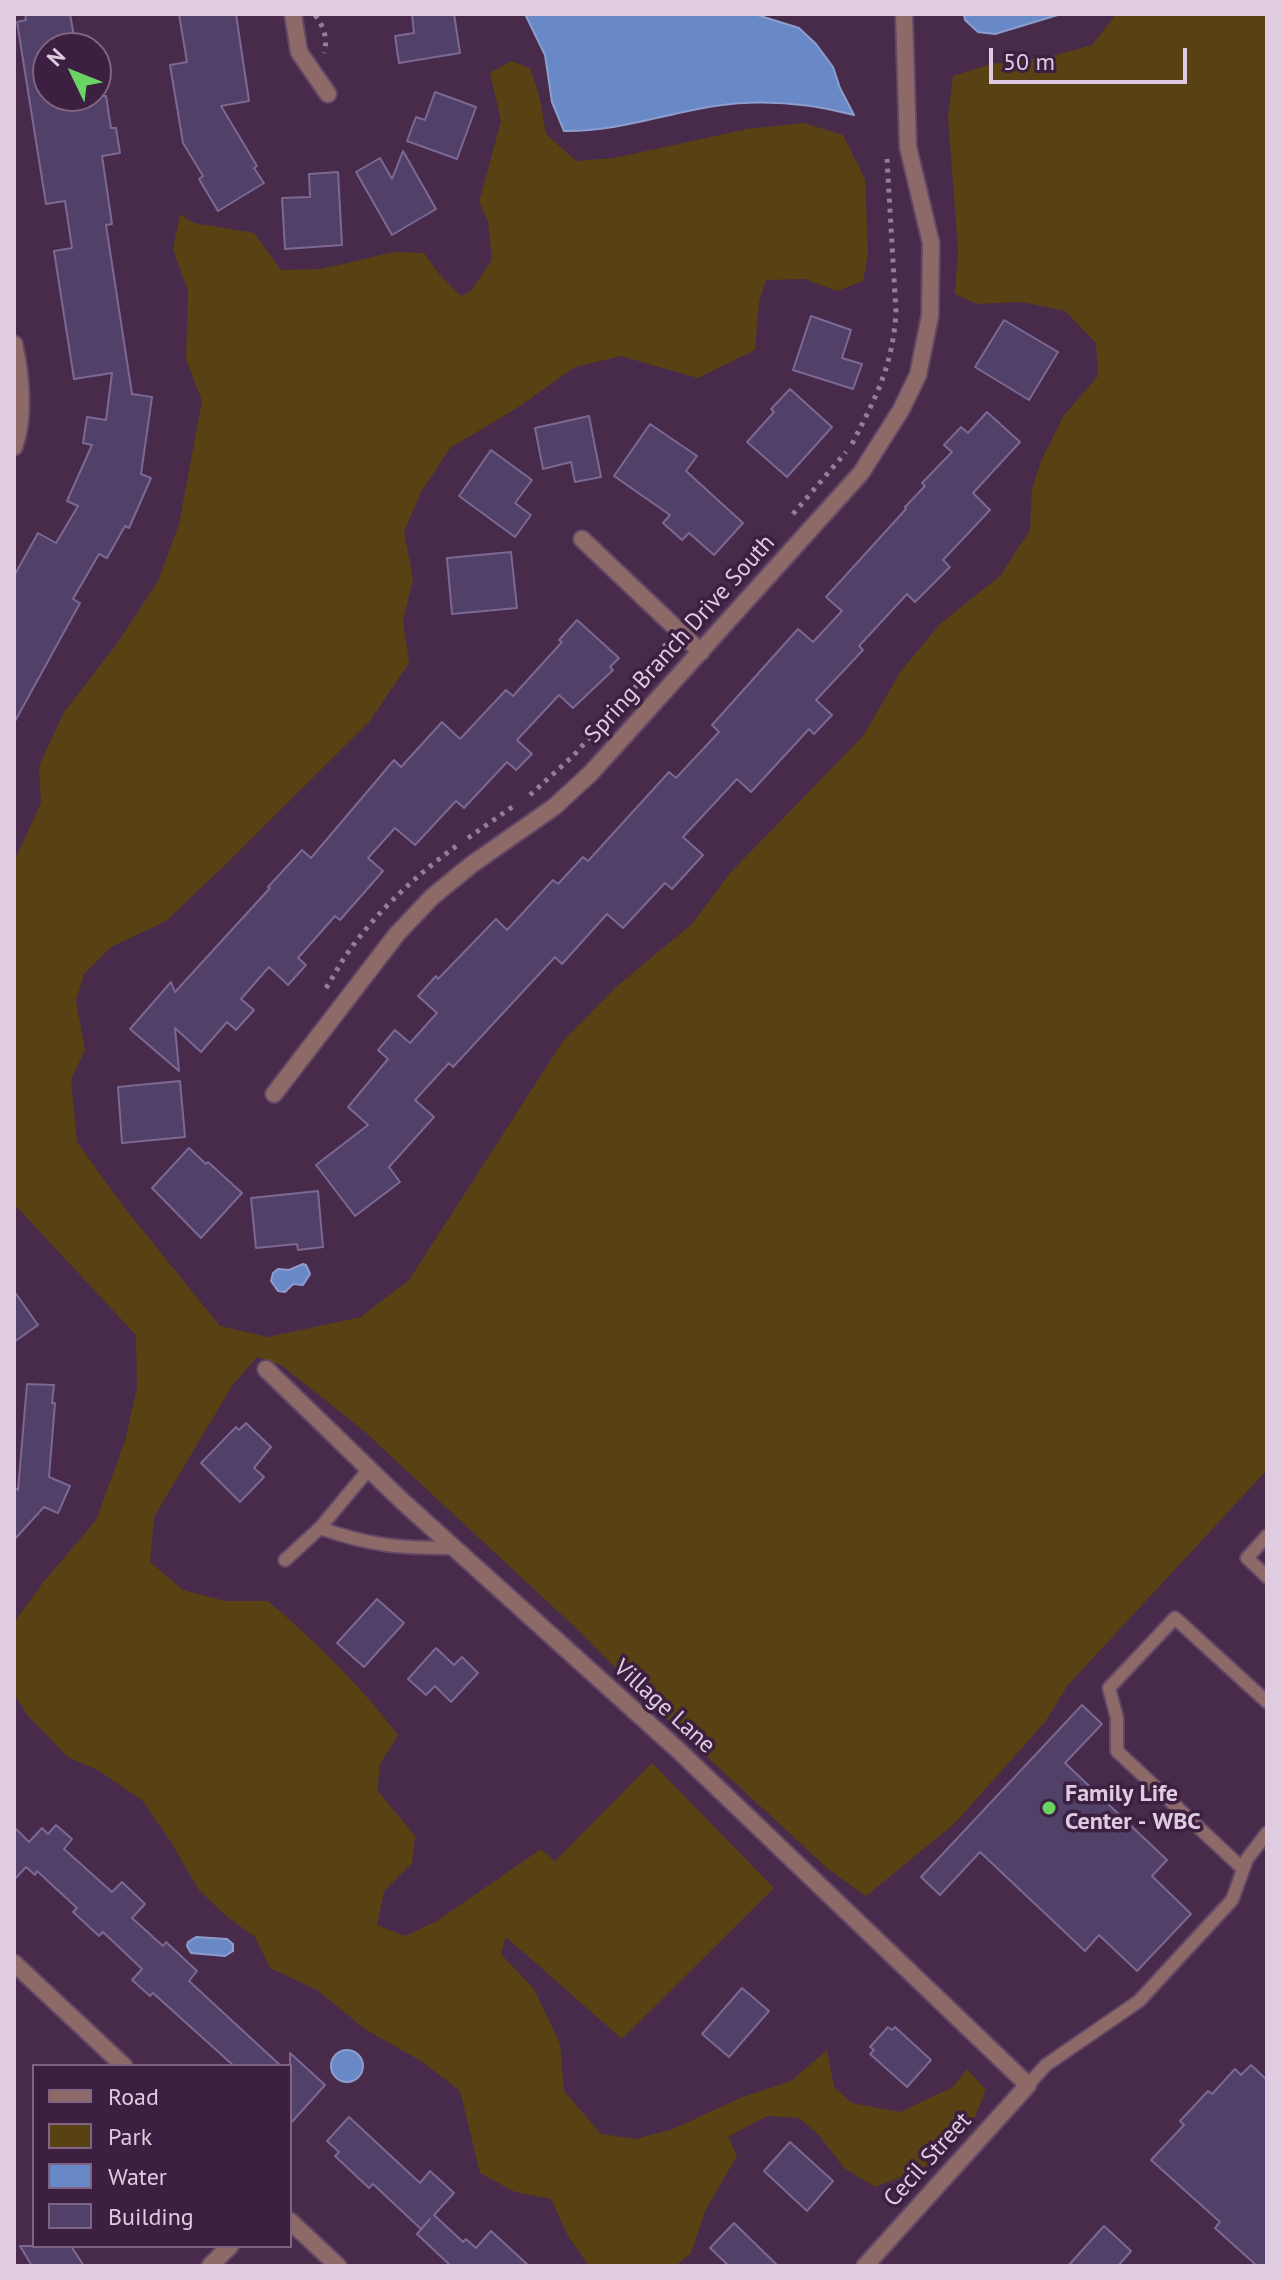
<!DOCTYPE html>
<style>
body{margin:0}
#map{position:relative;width:1281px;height:2280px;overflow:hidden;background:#482a4b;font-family:"PT Sans",sans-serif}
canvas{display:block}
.frame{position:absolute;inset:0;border:16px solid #dfcce1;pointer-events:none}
.legend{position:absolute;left:32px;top:2064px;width:260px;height:184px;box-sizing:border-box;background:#3d2041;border:2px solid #7e6581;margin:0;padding:10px 14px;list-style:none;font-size:24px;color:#dfcce1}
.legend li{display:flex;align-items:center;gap:16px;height:40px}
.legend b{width:40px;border:2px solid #7e6581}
.north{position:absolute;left:32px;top:32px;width:80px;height:80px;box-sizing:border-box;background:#3d2041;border:2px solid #7e6581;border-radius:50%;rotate:313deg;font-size:22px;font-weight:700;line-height:32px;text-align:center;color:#dfcce1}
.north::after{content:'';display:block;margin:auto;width:28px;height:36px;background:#69d464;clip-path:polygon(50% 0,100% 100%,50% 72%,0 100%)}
.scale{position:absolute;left:989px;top:48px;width:198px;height:36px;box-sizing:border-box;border:4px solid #dfcce1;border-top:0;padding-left:10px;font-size:24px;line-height:28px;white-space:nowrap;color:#dfcce1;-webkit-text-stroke:6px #3d2041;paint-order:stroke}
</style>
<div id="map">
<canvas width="1281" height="2280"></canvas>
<div class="frame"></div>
<ul class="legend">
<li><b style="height:10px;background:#8d6a68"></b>Road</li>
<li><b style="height:22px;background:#584213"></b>Park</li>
<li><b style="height:22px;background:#6989c6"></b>Water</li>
<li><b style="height:22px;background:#514068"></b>Building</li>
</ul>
<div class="north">N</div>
<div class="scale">50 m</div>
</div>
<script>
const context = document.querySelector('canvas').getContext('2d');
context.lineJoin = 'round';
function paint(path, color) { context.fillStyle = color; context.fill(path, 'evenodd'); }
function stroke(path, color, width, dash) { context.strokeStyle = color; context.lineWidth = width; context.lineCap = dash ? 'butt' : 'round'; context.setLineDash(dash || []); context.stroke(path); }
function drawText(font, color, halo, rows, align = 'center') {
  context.font = font + ' "PT Sans",sans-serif'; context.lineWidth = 7; context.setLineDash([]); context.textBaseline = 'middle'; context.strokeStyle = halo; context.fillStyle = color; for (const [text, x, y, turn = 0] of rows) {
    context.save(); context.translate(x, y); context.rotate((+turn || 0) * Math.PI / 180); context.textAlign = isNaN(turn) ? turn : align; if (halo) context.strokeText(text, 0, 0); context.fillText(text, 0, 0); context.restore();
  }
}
const green = new Path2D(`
 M 1116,14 L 1267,14 L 1267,1470 L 1068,1685 L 1045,1722 L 954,1824 L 866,1896 L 828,1869 L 659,1712 L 579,1631 L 364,1431 L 281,1365 L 257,1357 L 232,1386 L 154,1517 L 150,1562 L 183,1590 L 225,1601 L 268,1601 C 316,1642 360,1685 398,1735 L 380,1764 L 377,1790 L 415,1836 L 412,1863 L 384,1891 L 377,1925 L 405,1936 L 437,1921 L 541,1849 L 555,1861 L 652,1763 L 774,1888 L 622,2039 L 506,1937 L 501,1954 L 534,1989 L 560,2044 L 564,2091 L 601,2134 L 636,2139 L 673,2129 L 740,2098 L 791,2081 L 827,2050 L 834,2087 L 852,2103 L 900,2112 L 953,2087 L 967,2069 L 986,2090 L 971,2126 L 922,2169 L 875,2187 L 844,2168 L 819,2135 L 799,2118 L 767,2116 L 728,2137 L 737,2156 L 706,2209 L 691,2253 L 675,2266 L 589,2266 L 568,2236 L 551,2199 L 515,2192 L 480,2173 L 460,2091 L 421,2061 L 365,2029 L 317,1990 L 270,1968 L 255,1937 L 225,1915 L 199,1890 L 171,1842 L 142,1800 L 99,1771 L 68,1757 L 28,1716 L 14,1694 L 15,1621 L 45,1580 L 96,1520 L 125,1441 L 137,1388 L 136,1335 L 14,1204 L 14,861 L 41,803 L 39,766 L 64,712 L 116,645 L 158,581 L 179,524 L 202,401 L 186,359 L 188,291 L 173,249 L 180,214 L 194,223 L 254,233 L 281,270 L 321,269 L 394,252 L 424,253 L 439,274 L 461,296 L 471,291 L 492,260 L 488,221 L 479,202 L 501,121 L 490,73 L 511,61 L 530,68 L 540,99 L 546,134 L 576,161 L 614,158 L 747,129 L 804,123 L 843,135 L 865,179 L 868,253 L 863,281 L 837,291 L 805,279 L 766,280 L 759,302 L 755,350 L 698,378 L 621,356 L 575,367 L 517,408 L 450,448 L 420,494 L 404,532 L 413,579 L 403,621 L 409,663 L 370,721 L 224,866 L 166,921 L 111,947 L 84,974 L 76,1001 L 85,1050 L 71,1079 L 77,1142 L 123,1206 L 220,1326 L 268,1337 L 361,1317 L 409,1280 L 563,1041 L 616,987 L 693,923 L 730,873 L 863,736 L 901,671 L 940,624 L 1001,575 L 1030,530 L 1032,489 L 1041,461 L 1064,415 L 1098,376 L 1096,343 L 1065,311 L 1023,302 L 977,304 L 955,294 L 958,250 L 948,116 L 953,76 L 991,64 L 1049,57 L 1092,45 Z`);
const water = new Path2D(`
 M 525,14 L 754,14 L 799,28 L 816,44 L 833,67 L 840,88 L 854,115 C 808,103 762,99 715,106 C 664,114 615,132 564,131 L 552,102 L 545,55 Z
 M 964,14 L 1061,14 L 995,34 L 978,32 L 965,20 Z
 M 303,1264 L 306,1265 L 310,1274 L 303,1285 L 293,1284 L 285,1292 L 278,1291 L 271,1281 L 273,1273 L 278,1269 L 289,1270 Z
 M 196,1937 L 227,1939 L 233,1944 L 233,1951 L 225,1956 L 191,1953 L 187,1946 L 188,1942 Z
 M331 2066a16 16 0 1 1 32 0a16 16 0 1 1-32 0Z`);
const building = new Path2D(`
 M 25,14 L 70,14 L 76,48 L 48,48 L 48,96 L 106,96 L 111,128 L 116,128 L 120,153 L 102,156 L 112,224 L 106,225 L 132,394 L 152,397 L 141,474 L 151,478 L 129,528 L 125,526 L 107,558 L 99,554 L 73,599 L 80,603 L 14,723 L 14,576 L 38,533 L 56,543 L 78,506 L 67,501 L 92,445 L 83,443 L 87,417 L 106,420 L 112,373 L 74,379 L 54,251 L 72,248 L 65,201 L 46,204 L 17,22 L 26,20 Z
 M 179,14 L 236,14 L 249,101 L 221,106 L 257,166 L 254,168 L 264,183 L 218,211 L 199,179 L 203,176 L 183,143 L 170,65 L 187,62 Z
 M 412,14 L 454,14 L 460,53 L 399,63 L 395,36 L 414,33 Z
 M 435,92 L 476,107 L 457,159 L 407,141 L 416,117 L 425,120 Z
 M 403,151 L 436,209 L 392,235 L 356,172 L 380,158 L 392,179 Z
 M 338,172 L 342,245 L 285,249 L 282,198 L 310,197 L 309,174 Z
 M 811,316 L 851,330 L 842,358 L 862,364 L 853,389 L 793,370 Z
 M 1004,320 L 1058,352 L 1029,400 L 975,367 Z
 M 790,389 L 832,427 L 787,477 L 747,442 L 774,412 L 771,409 Z
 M 987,412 L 1020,442 L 973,493 L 990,510 L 943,560 L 950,567 L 915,602 L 907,594 L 859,646 L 863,650 L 816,700 L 832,715 L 814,734 L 809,729 L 751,792 L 737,779 L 683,837 L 703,855 L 672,889 L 665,883 L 623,928 L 607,914 L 562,964 L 555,957 L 453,1067 L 449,1063 L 415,1100 L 434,1117 L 389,1167 L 400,1182 L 355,1216 L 316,1165 L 368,1125 L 348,1107 L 388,1059 L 378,1050 L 395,1030 L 410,1043 L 437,1013 L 418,996 L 436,976 L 438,979 L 496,919 L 507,930 L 553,880 L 558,884 L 583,857 L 588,861 L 669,772 L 676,778 L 719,732 L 712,725 L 798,629 L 813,642 L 842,611 L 826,597 L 906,509 L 905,507 L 925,486 L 922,483 L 952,452 L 944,445 L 961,427 L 968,433 Z
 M 589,416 L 601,477 L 575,482 L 571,462 L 543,469 L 535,428 Z
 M 650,424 L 697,456 L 686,471 L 743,523 L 714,555 L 689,533 L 682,540 L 663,523 L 670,515 L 614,476 Z
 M 491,450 L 532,480 L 515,503 L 531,515 L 515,537 L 459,496 Z
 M 511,552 L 517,608 L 452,614 L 447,558 Z
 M 577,620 L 619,658 L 610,667 L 613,670 L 573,708 L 559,695 L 517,740 L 532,754 L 516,770 L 507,762 L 464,808 L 456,801 L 415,845 L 395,828 L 368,858 L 383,871 L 340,920 L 335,916 L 298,958 L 306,965 L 288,985 L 269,967 L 241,999 L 254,1010 L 236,1030 L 227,1022 L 201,1052 L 175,1028 L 179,1071 L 130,1029 L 171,982 L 175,992 L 270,888 L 268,887 L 302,850 L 311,858 L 394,760 L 401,767 L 442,722 L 460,739 L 506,690 L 513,696 L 562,642 L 559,640 Z
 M 180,1081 L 185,1137 L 122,1143 L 118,1087 Z
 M 189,1148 L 206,1164 L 208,1162 L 242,1193 L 201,1238 L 152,1188 Z
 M 318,1191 L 323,1247 L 298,1250 L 297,1244 L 256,1248 L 251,1198 Z
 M 14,1291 L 38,1325 L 14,1342 Z
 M 27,1384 L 54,1385 L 52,1403 L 55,1403 L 49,1477 L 70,1486 L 58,1513 L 44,1507 L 14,1540 L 14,1487 L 18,1490 Z
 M 246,1423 L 271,1447 L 254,1468 L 264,1477 L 240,1502 L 201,1463 L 236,1427 L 239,1430 Z
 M 377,1599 L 404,1623 L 364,1667 L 337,1643 Z
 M 436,1648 L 454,1665 L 462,1657 L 478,1673 L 451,1702 L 435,1686 L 426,1695 L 408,1679 Z
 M 1082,1705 L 1102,1724 L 1065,1763 L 1167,1860 L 1152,1876 L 1191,1914 L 1137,1971 L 1099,1935 L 1085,1951 L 980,1852 L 940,1895 L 921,1877 Z
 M 56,1825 L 72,1839 L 64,1849 L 112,1892 L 122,1882 L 145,1904 L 132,1918 L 163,1946 L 166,1942 L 197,1971 L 189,1981 L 281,2066 L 234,2066 L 153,1993 L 150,1996 L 132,1980 L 142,1969 L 103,1932 L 99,1936 L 73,1912 L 77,1908 L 37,1871 L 35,1875 L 26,1867 L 14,1880 L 14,1827 L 29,1842 L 42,1828 L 48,1834 Z
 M 742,1988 L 769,2011 L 729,2057 L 702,2034 Z
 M 888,2027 L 892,2030 L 895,2027 L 931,2060 L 907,2087 L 870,2054 L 874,2050 L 870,2047 Z
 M 290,2053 L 325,2085 L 290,2124 Z
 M 1251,2065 L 1267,2080 L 1267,2266 L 1257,2266 L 1215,2228 L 1220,2222 L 1151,2160 L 1184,2125 L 1180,2121 L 1208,2091 L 1212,2094 L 1235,2069 L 1241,2075 Z
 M 349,2117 L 420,2183 L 430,2171 L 454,2193 L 434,2215 L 463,2242 L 466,2239 L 476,2248 L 491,2231 L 529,2266 L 451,2266 L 417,2234 L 430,2219 L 421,2229 L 373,2184 L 369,2188 L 335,2156 L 339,2152 L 327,2141 Z
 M 790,2142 L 833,2181 L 807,2211 L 764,2171 Z
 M 734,2223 L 778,2266 L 729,2266 L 710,2248 Z
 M 1104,2226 L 1131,2251 L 1118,2266 L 1068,2266 Z
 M 20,2246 L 71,2246 L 84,2266 L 32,2266 Z`);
const path = new Path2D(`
 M 315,15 C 324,27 328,38 324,53
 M 852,444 C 876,397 893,365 896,312 L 887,159
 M 793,514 L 846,452
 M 530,795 L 573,756 L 634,689 L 667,643
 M 468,838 L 515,805
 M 326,988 C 334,976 340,963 349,951 C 378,910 419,873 459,844`);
const lane = new Path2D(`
 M 320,1528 L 369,1469
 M 1267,1536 L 1247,1558 L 1267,1577
 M 285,1560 L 320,1528 C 371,1546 399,1548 453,1548
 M 1243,1869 L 1117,1751 L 1117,1718 L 1109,1688 L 1175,1618 L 1267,1702
 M 1028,2085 L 1046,2065 L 1139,2001 L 1232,1900 L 1247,1859 L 1267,1833`);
const street = new Path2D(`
 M 293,14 L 299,52 L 328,94
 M 14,344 C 21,375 25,417 14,447
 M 582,539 L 701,652
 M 274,1094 L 397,934 L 432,897 L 471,865 L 554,807 L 591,773 L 861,473 L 901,410 L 918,375 L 930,316 L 931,243 L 908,147 L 904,14
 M 266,1369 L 400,1499 L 678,1750 L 1028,2085 L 865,2266
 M 14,1963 L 124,2066
 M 290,2221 L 338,2266
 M 210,2266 L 230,2246`);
const markers = [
 [1049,1808,8,"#69d464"]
];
const streetNames = [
 ["Spring Branch Drive South",680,639,-48],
 ["Village Lane",664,1707,42],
 ["Cecil Street",928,2160,-48]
];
const poiNames = [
 ["Family Life",1065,1794],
 ["Center - WBC",1065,1822]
];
paint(green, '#584213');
paint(water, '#6989c6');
stroke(water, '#8c9dce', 2);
paint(building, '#514068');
stroke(building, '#7b6994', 2);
stroke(lane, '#634766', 16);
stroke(street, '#634766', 20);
stroke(path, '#967e99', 5, [4, 6]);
stroke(lane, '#8d6a68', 12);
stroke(street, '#8d6a68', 16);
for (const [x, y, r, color] of markers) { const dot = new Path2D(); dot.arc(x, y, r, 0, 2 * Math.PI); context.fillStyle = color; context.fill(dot); stroke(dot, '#3d2041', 3); }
drawText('24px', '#dfcce1', '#3d2041', streetNames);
drawText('bold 24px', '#dfcce1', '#3d2041', poiNames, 'left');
</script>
